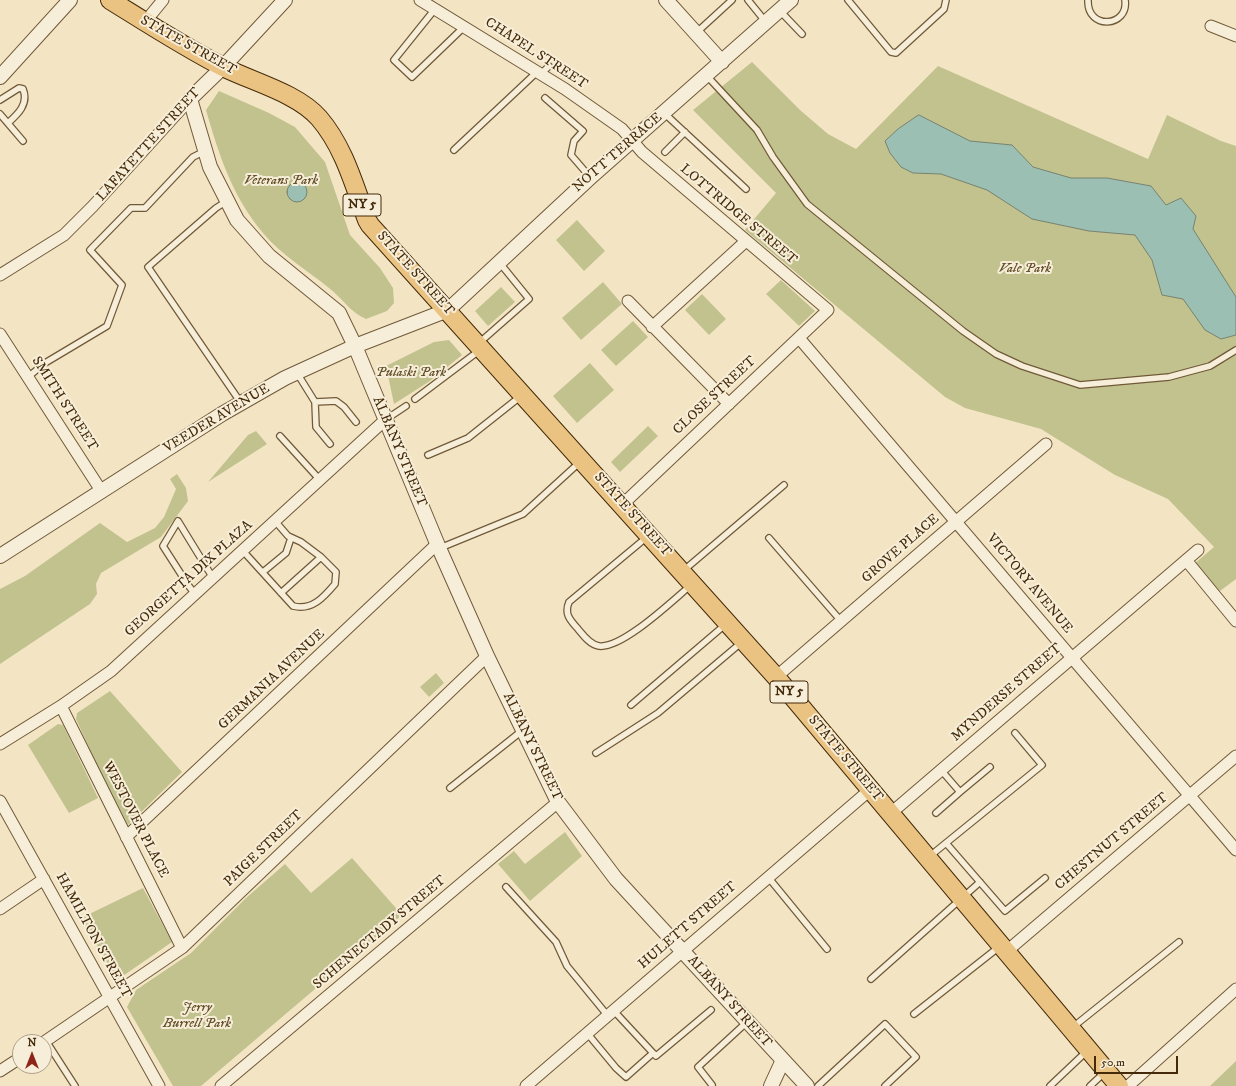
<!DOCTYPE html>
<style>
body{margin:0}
#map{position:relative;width:1236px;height:1086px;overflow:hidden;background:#f3e5c4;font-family:"IM FELL DW Pica",serif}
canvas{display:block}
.north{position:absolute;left:12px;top:1034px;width:40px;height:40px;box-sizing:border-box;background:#f7eed9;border:1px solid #afa086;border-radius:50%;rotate:0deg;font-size:11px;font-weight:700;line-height:16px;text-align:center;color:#442a09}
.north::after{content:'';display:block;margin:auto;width:14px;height:18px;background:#8f2418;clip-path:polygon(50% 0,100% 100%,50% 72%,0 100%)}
.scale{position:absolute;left:1094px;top:1056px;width:84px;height:18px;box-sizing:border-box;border:2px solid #442a09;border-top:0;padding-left:5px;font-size:12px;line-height:14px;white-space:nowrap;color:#442a09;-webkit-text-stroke:3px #f7eed9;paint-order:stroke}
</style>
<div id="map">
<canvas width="1236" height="1086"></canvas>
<div class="north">N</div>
<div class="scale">50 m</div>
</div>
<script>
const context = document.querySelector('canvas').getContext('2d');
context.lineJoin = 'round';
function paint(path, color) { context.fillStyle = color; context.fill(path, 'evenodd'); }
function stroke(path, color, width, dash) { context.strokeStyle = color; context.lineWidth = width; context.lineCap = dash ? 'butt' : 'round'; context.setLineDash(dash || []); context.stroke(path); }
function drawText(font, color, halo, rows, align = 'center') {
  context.font = font + ' "IM FELL DW Pica",serif'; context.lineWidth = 4; context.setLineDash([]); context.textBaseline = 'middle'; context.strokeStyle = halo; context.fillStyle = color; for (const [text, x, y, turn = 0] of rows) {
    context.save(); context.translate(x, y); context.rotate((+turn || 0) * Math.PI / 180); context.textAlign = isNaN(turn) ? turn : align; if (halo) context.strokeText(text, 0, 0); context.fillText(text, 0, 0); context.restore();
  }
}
const green = new Path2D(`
 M 752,62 L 800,110 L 828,134 L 856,149 L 938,66 L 1148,159 L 1167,115 L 1221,141 L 1236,146 L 1236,579 L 1220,591 L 1194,564 L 1214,547 L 1168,499 L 1115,475 L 1041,429 L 965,408 L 945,397 L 745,230 L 776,193 L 693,110 Z
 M 219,91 L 269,113 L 295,127 L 325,162 L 350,235 L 380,268 L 393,288 L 394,303 L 387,311 L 366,319 C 351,313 342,298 329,288 C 307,270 281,255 263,233 C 232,196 219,155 206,110 Z
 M 577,220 L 605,251 L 584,271 L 556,240 Z
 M 781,280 L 815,311 L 799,326 L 766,294 Z
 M 603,282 L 622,304 L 581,340 L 562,318 Z
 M 501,287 L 515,302 L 488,326 L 475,311 Z
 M 702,294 L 726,319 L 709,335 L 685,310 Z
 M 633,321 L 648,337 L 616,366 L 601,350 Z
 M 449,340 L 462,355 L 430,381 L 394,404 L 386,366 L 434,342 Z
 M 590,363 L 614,390 L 577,423 L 553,396 Z
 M 648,426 L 658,436 L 620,472 L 611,462 Z
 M 256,431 L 267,444 L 208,482 L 248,435 Z
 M 177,474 L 186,488 L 188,501 L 161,537 L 101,573 L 96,584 L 97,594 L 90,604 L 0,664 L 0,589 L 25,576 L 100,523 L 127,542 L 155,528 L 164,517 L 176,489 L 170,479 Z
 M 436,673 L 444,683 L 429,697 L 420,687 Z
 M 110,691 L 182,772 L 128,825 L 99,770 L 76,719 L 77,713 Z
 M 58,724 L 63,725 L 98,798 L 69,813 L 28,745 Z
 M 565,832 L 582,856 L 530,901 L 498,864 L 514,851 L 525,864 Z
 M 352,858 L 402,915 L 201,1086 L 173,1086 L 127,1007 L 136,990 L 191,953 L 246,898 L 285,864 L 311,893 Z
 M 143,888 L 172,942 L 117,980 L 81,918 Z
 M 1236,1061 L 1236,1086 L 1210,1086 Z`);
const water = new Path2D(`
 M 919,115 L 970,141 L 1012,145 L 1033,167 L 1071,178 L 1107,178 L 1151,186 L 1166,205 L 1181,198 L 1196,216 L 1193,229 L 1236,297 L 1236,335 L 1221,339 L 1205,330 L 1183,299 L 1162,295 L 1152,260 L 1135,235 L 1089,231 L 1032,219 L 987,190 L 941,174 L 913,173 L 901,167 L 890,153 L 885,141 L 898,129 Z
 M287 192a10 10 0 1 1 20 0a10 10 0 1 1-20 0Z`);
const service = new Path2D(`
 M 748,0 L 765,21
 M 848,0 L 891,52 L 896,53 L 944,9 L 946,0
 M 1088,0 C 1087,31 1129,27 1125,0
 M 435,9 L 394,60 L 412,77 L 465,26
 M 780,11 L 802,34
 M 696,33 L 732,0
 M 541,74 L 549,66
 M 707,76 L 757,130 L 773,157 L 807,204 L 963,331 L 996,354 L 1022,366 L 1080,385 L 1169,377 L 1210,366 L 1236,350
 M 545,98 L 583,131 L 574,141 L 571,155 L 590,177
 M 0,100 L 19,88 L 23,89 C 29,104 18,114 8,123
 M 664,113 L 746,189
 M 0,114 L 23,141
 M 454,150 L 537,72
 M 665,152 L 685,132
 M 227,201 L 216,208 L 148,267 L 241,403
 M 479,343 L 529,299 L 499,262
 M 297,373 L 315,402 L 316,427 L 330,444
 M 28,377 L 45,363 L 107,326 L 122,285 L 90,250 L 131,208 L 145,208 L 193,157 L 205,151
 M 415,399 L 480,350
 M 315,402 L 336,401 L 344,407 L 356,422
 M 385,420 L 406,406
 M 280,436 L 320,480
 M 428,455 L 468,438 L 521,396
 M 647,537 L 569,602 C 564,614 570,620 578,629 C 583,635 590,645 599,646 C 622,649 672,601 690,586
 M 769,538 L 841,621
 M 440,548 L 523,514 L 580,462
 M 243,551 L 293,606 C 312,611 324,597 335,584 L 336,572 L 321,557 L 301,542 L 288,536 L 275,521
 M 683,571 L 784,485
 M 263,572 L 286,553 L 291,538
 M 281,593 L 321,557
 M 195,594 L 188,585 L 163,546 L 178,521 L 213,578
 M 631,705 L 726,624
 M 596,753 L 658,713 L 742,642
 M 941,770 L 960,792 L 990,767
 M 450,788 L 523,730
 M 936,813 L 960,792
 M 946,843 L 1005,911 L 1045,878
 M 930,856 L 1042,765 L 1015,733
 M 768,877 L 827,949
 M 506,887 L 556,942 L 567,966 L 608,1016
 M 871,979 L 980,882
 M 914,1014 L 999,947
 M 1073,1027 L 1179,942
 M 587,1033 L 616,1068 L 626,1077 L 653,1053 L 614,1011
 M 46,1041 L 75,1086
 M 653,1053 L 656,1056 L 711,1010
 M 712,1085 L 698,1067 L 747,1022
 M 818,1086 L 885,1024 L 916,1057 L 885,1086
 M 1050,1086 L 1087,1051
 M 1090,1086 L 1104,1073`);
const minor = new Path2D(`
 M 420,0 L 565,89 L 622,129 L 642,152 L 828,310 L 623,504
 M 145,22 L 163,0
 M 1211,26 L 1236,36
 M 0,275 L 64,235 L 93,206 L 190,99
 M 628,301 L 729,404
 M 652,327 L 746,241
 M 0,334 L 102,492
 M 799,338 L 1236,850
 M 1186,560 L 1236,621
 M 776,677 L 1046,444
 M 61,706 L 182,948
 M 0,744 L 61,706 L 111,671 L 385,420
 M 0,801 L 159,1086
 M 891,813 L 1198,550
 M 126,837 L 437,544
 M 0,909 L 44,879
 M 1007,951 L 1236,756
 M 44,1042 L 182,948 L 487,656
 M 0,1071 L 20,1058
 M 221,1086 L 558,802
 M 526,1086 L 871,789
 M 1128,1086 L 1236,989`);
const tertiary = new Path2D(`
 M 285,0 L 223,67 L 190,99 L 210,167 L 237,220 L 269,256 L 339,313 L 355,346 L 439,548 L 487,656 L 558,802 L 616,879 L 807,1086
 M 666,0 L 722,62
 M 0,77 L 70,0
 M 0,556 L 222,414 L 285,378 L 355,346 L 448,310 L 593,175 L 791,0
 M 771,1086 L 783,1060`);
const primary = new Path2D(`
 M 110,0 C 147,23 184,47 223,67 C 253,82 297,93 319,118 C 344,147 354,185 367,220 L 370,225 L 776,677 L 1119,1086`);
const shields = [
 [362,205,38],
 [789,692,38]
];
const shieldNames = [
 ["NY 5",362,205],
 ["NY 5",789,692]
];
const streetNames = [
 ["STATE STREET",188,46,29],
 ["CHAPEL STREET",536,54,33],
 ["LAFAYETTE STREET",149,145,-48],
 ["NOTT TERRACE",618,153,-41],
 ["LOTTRIDGE STREET",738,215,40],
 ["STATE STREET",415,274,48],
 ["CLOSE STREET",715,396,-43],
 ["SMITH STREET",64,404,57],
 ["VEEDER AVENUE",217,419,-31],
 ["ALBANY STREET",399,452,67],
 ["STATE STREET",632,515,48],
 ["GROVE PLACE",901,549,-41],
 ["GEORGETTA DIX PLAZA",189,579,-42],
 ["VICTORY AVENUE",1029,584,50],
 ["GERMANIA AVENUE",272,680,-43],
 ["MYNDERSE STREET",1007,693,-41],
 ["ALBANY STREET",532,747,64],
 ["STATE STREET",845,759,50],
 ["WESTOVER PLACE",135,820,63],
 ["CHESTNUT STREET",1112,842,-40],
 ["PAIGE STREET",264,849,-44],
 ["HULETT STREET",688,926,-41],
 ["SCHENECTADY STREET",380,933,-40],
 ["HAMILTON STREET",93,936,61],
 ["ALBANY STREET",729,1002,48]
];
const parkNames = [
 ["Veterans Park",281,181],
 ["Vale Park",1025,269],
 ["Pulaski Park",411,373],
 ["Jerry",197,1008],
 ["Burrell Park",197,1024]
];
paint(green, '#c2c28f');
paint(water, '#9bbfb3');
stroke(water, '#78836f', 1);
stroke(service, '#705938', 8);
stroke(minor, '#705938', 13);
stroke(tertiary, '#705938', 16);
stroke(primary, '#442a09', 20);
stroke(service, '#f7eed9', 5.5);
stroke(minor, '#f7eed9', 11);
stroke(tertiary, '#f7eed9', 14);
stroke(primary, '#eac282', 18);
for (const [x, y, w] of shields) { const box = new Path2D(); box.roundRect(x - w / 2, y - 11, w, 22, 3); context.fillStyle = '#f7eed9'; context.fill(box); stroke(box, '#442a09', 1); }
drawText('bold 13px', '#442a09', null, shieldNames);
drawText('14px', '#442a09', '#f7eed9', streetNames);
drawText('italic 14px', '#64502a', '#f7eed9', parkNames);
</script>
